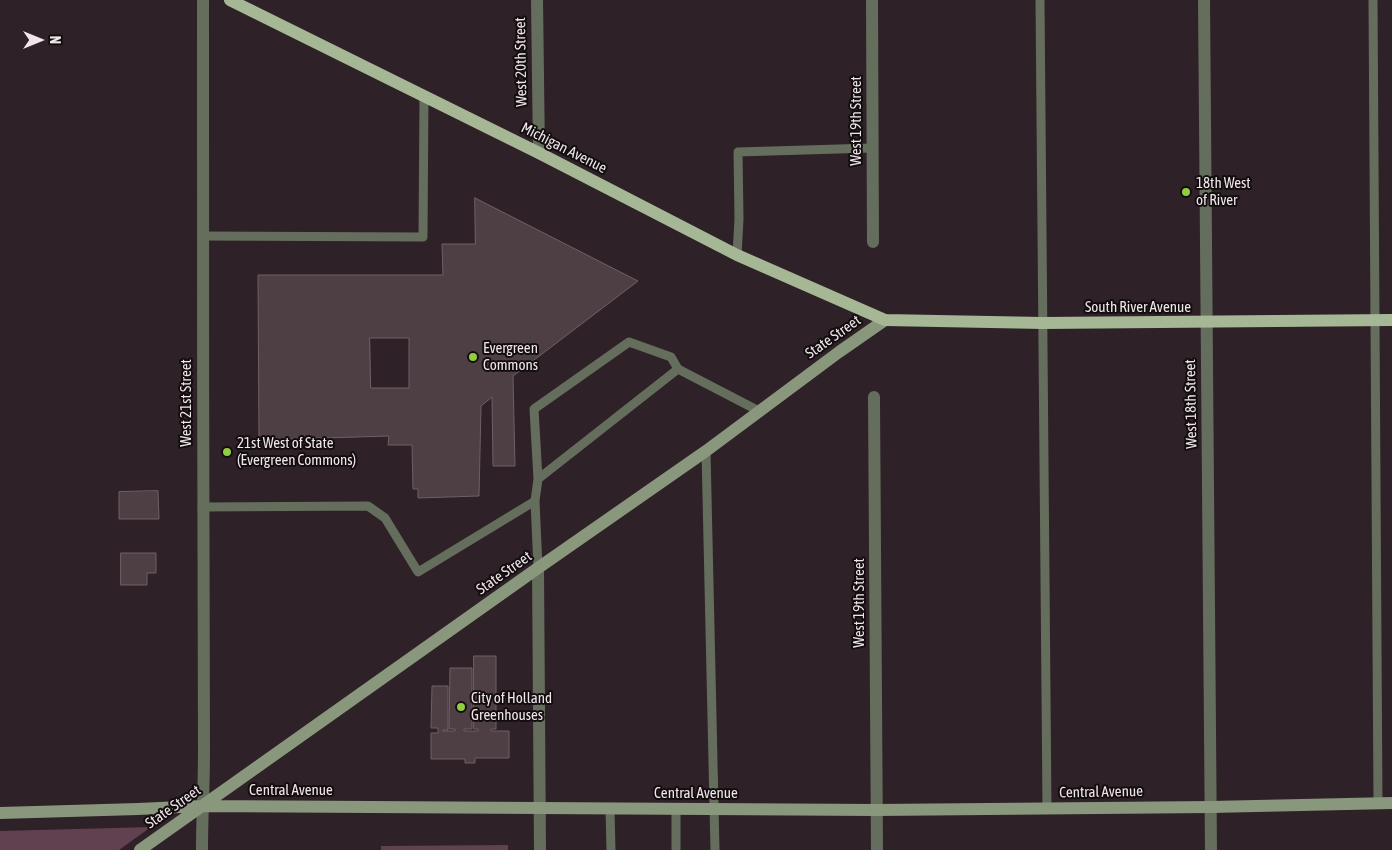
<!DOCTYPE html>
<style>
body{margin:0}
#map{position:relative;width:1392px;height:850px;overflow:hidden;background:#2e2127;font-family:"Asap Condensed",sans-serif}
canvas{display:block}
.north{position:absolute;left:15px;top:15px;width:50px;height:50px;-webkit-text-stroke:4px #130d0f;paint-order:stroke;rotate:90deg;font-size:14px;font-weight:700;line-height:20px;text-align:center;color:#efe6ea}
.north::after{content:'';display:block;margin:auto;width:18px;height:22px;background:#efe6ea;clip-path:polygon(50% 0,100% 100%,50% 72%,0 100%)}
</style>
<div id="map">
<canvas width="1392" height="850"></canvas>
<div class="north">N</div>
</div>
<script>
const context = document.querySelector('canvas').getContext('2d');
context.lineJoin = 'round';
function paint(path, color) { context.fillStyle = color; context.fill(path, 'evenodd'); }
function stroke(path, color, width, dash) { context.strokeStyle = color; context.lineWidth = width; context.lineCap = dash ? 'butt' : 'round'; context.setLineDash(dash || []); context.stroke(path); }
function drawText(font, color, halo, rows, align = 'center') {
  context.font = font + ' "Asap Condensed",sans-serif'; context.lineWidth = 4; context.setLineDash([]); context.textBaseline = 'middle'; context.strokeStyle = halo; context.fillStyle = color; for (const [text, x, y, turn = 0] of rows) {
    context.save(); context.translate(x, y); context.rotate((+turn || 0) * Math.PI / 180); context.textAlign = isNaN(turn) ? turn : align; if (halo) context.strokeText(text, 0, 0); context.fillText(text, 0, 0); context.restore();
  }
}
const green = new Path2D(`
 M 151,827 L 119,850 L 0,850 L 0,831 Z
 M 508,845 L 508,850 L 381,850 L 381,846 Z`);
const building = new Path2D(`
 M 475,198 L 638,281 L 513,376 L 515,466 L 493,466 L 492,397 L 481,406 L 479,496 L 418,498 L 418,489 L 413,489 L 412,445 L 388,445 L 389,436 L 259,440 L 258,275 L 443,275 L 442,244 L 475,244 ZM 370,338 L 409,338 L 409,388 L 371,388 Z
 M 158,491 L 159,519 L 119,519 L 119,492 Z
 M 121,553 L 156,553 L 156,573 L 147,573 L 147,585 L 121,585 Z
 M 474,656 L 496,656 L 496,729 L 491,729 L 491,731 L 509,731 L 509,758 L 475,758 L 475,763 L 465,763 L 465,759 L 431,759 L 431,733 L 438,733 L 438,728 L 431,728 L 432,686 L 448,686 L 448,730 L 443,730 L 443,731 L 455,731 L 455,729 L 449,729 L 450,668 L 472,668 L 472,729 L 464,729 L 464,731 L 478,731 L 478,729 L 474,729 Z`);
const lane = new Path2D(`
 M 1040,0 L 1047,809
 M 1373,0 L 1378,803
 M 202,236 L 423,237 L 424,96
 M 737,255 L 739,219 L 738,152 L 872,148
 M 706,451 L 715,850
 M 538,479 L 534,409 L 629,342 L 671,357 L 678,369
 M 535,501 L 538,568
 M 202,507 L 368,506 L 385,518 L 418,572 L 535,501 L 538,479 L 678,369 L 759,411
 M 610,809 L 611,850
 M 676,809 L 676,850`);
const street = new Path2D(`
 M 537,0 L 539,153
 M 872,0 L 873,242
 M 1204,0 L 1211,850
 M 874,397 L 877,850
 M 538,568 L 540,850
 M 202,850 C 202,817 204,785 204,752 C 203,501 203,251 203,0`);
const secondary = new Path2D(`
 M 0,813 L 138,809 L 202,806 L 876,810 L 1211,807 L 1392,803
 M 140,850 L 538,568 L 706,451 L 839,352 L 885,320`);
const primary = new Path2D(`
 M 230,0 L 539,153 L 737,255 L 885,320 L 1043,323 L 1392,320`);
const markers = [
 [1186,192,5,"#90cd40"],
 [473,357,5,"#90cd40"],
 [227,452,5,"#90cd40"],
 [461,707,5,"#90cd40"]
];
const streetNames = [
 ["West 20th Street",521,62,-91],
 ["West 19th Street",856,121,-90],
 ["Michigan Avenue",564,148,27],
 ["South River Avenue",1138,307],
 ["State Street",833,337,-35],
 ["West 21st Street",186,403,-90],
 ["West 18th Street",1191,404,-91],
 ["State Street",504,573,-35],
 ["West 19th Street",859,603,-90],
 ["Central Avenue",291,790],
 ["Central Avenue",1101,792,-1],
 ["Central Avenue",696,793],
 ["State Street",173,807,-35]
];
const poiNames = [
 ["18th West",1196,183],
 ["of River",1196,200],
 ["Evergreen",483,348],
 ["Commons",483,365],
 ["21st West of State",237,443],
 ["(Evergreen Commons)",237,460],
 ["City of Holland",471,698],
 ["Greenhouses",471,715]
];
paint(green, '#61404f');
paint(building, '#4e3f45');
stroke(building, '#6f6066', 1);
stroke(lane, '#656e5d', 9);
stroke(street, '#656e5d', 12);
stroke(secondary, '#89977c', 12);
stroke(primary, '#a5b794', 12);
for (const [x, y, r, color] of markers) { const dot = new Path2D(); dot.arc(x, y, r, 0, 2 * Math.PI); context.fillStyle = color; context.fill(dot); stroke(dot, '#130d0f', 2); }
drawText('15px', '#efe6ea', '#130d0f', streetNames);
drawText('15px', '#efe6ea', '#130d0f', poiNames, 'left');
</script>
